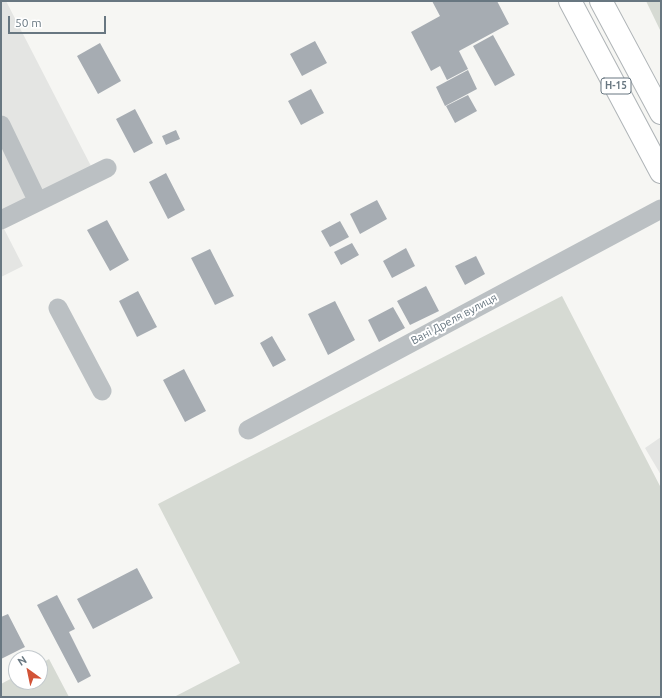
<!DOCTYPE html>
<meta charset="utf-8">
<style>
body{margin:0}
#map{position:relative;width:662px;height:698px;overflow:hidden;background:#f6f6f3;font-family:Ubuntu,sans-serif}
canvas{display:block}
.frame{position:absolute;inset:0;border:2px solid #687781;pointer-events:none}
.north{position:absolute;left:8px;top:650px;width:40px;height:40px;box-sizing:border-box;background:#fff;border:1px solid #c3c9cd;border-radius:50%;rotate:327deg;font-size:11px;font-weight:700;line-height:16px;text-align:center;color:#687781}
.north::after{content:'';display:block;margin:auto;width:14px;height:18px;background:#d25337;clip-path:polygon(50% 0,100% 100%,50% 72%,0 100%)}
.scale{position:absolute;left:8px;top:16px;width:98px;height:18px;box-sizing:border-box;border:2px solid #687781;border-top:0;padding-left:5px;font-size:12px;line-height:14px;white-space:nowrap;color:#687781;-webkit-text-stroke:3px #fff;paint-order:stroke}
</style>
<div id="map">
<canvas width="662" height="698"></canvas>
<div class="frame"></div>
<div class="north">N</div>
<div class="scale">50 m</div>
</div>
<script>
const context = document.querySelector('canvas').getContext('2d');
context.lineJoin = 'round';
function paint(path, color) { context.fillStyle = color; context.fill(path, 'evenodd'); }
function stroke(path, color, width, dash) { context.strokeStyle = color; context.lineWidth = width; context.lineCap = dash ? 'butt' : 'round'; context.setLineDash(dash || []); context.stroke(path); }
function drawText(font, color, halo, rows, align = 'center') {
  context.font = font + ' Ubuntu,sans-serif'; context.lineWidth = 4; context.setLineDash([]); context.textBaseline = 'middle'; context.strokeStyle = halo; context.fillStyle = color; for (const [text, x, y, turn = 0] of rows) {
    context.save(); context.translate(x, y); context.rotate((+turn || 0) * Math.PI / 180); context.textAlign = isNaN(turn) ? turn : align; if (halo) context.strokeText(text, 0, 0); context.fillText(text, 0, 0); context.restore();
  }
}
const built = new Path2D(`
 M 1,1 L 6,1 L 92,168 L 1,215 Z
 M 1,223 L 23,266 L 1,277 Z
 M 661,437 L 661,475 L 645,448 Z`);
const green = new Path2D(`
 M 646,1 L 661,1 L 661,32 Z
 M 562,296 L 661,488 L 661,697 L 174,697 L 240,663 L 158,504 Z
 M 49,659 L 69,697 L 1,697 L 1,684 L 16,676 L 16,682 L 40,682 L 40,664 Z`);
const building = new Path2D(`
 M 432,1 L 497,1 L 509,24 L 459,51 L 468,69 L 447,80 L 440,66 L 431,71 L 411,32 L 440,16 Z
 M 493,35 L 515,75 L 495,86 L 473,46 Z
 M 315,41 L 327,63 L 302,76 L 290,54 Z
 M 100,43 L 121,81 L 98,94 L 77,56 Z
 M 468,70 L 477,89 L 445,106 L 436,87 Z
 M 311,89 L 324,113 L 301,125 L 288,101 Z
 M 468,95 L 477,111 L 455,123 L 446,106 Z
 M 135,109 L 153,143 L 134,153 L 116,119 Z
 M 176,130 L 180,139 L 166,145 L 162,136 Z
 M 166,173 L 185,210 L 168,219 L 149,182 Z
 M 377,200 L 387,219 L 360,234 L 350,214 Z
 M 107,220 L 129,260 L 110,271 L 87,230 Z
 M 340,221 L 349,237 L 330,247 L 321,231 Z
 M 352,243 L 359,255 L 341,265 L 334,252 Z
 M 406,248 L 415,266 L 392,278 L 383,261 Z
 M 210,249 L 234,296 L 215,305 L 191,258 Z
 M 476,256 L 485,274 L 465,285 L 455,266 Z
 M 426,286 L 439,311 L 410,325 L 397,301 Z
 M 138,291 L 157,327 L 137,337 L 119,301 Z
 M 335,301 L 355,340 L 328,355 L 308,314 Z
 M 393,307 L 405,328 L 379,342 L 368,320 Z
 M 272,336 L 286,360 L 273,367 L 260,343 Z
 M 184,369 L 206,411 L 185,422 L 163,380 Z
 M 137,568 L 153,598 L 93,629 L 77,599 Z
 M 57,595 L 75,629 L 69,632 L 91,676 L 78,683 L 37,605 Z
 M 8,614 L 25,647 L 1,659 L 1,617 Z`);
const minor = new Path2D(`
 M 1,125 L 38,202
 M 1,220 L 107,168
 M 58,308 L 102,391
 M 248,430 L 661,209`);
const major = new Path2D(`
 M 570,1 L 661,172
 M 601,1 L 661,113`);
const shields = [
 [616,86,30]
];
const shieldNames = [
 ["Н-15",616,86]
];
const streetNames = [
 ["Вані Дреля вулиця",454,319,-28]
];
paint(built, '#e4e5e3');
paint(green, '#d6dad3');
paint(building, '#a6acb2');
stroke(major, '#afb4b7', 24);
stroke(minor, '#bbc0c3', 19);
stroke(major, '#fff', 22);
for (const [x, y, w] of shields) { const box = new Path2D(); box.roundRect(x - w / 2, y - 8, w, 16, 3); context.fillStyle = '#fff'; context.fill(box); stroke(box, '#687781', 1); }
drawText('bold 10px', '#687781', null, shieldNames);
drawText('11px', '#687781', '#fff', streetNames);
</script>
